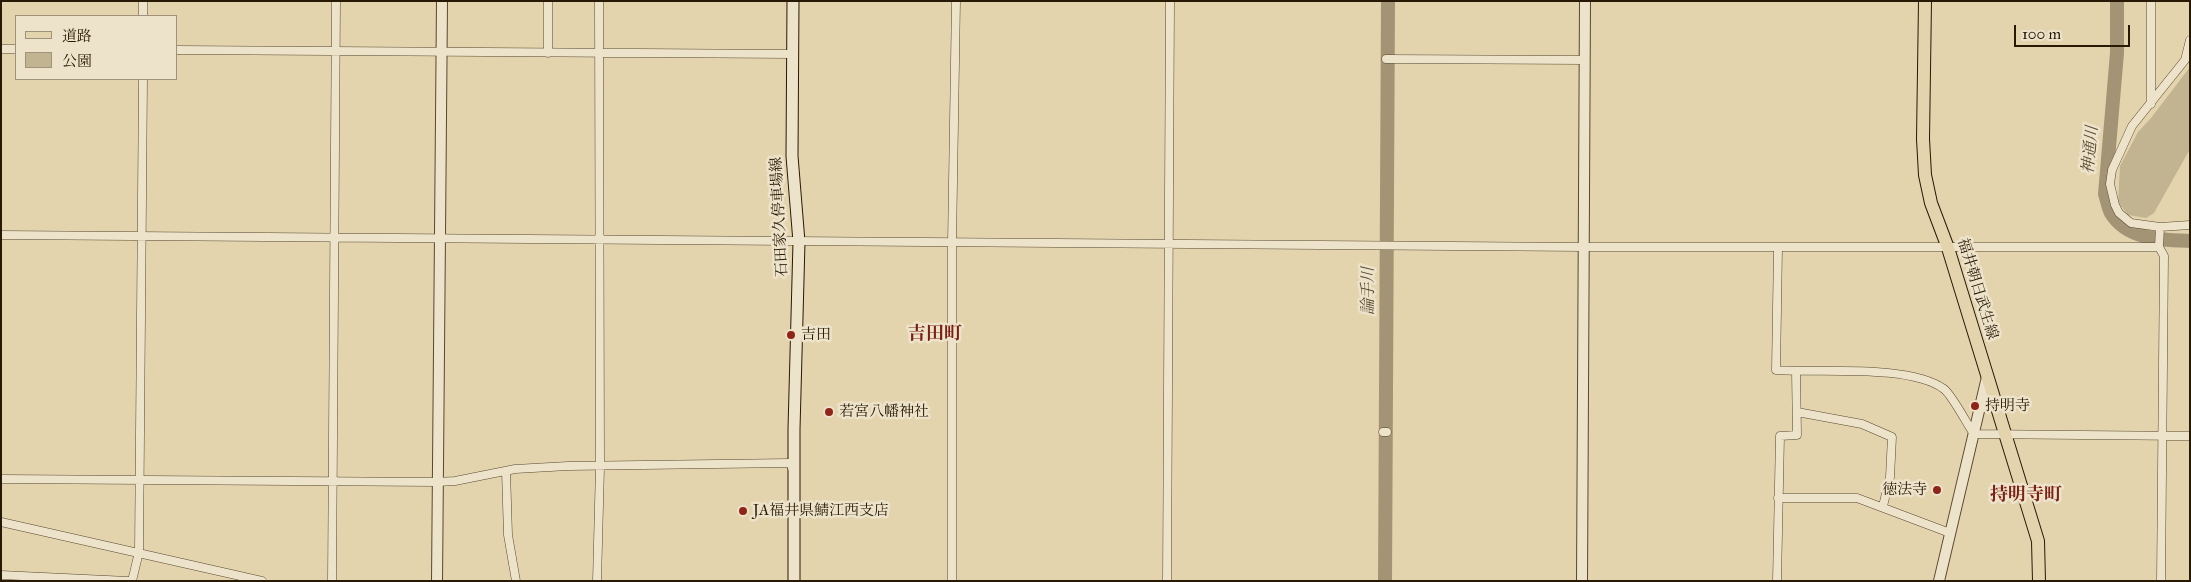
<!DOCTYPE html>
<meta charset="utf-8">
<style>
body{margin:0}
#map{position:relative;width:2191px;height:582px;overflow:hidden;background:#e3d4ae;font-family:"IM FELL Great Primer","Noto Serif JP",serif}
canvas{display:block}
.frame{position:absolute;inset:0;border:2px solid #281905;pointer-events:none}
.legend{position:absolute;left:15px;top:15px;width:162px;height:65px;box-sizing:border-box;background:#ede3ca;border:1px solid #9e927b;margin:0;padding:6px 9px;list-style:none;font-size:15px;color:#281905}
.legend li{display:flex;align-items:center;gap:10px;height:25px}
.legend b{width:25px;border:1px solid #9e927b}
.scale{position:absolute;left:2014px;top:25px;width:116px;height:22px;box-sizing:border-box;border:2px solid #281905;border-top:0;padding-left:6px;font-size:15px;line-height:18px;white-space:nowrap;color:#281905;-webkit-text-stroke:4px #ede3ca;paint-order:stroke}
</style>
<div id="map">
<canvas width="2191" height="582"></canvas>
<div class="frame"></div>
<ul class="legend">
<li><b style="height:6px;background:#e3d4ae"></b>道路</li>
<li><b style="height:14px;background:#c3b491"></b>公園</li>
</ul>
<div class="scale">100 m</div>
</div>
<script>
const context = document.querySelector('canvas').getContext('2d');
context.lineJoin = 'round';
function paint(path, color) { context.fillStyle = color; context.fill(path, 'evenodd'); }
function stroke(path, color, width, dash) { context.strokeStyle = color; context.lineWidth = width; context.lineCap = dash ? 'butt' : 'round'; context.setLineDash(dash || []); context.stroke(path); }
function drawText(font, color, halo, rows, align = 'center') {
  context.font = font + ' "IM FELL Great Primer","Noto Serif JP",serif'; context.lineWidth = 5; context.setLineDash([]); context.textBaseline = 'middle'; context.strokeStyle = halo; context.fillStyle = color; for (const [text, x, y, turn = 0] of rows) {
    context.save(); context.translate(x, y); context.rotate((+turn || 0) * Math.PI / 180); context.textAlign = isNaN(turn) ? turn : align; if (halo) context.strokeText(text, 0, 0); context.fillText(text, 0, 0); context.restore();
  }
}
const green = new Path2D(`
 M 2190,67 L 2190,149 L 2154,213 L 2146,218 L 2128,215 L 2118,202 L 2120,166 L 2138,132 L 2151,118 Z`);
const river = new Path2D(`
 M 2117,1 L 2117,53 L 2105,194 C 2107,200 2108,207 2111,213 C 2127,240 2163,240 2190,241
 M 1385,581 L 1388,1`);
const minor = new Path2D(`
 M 143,16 L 143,1
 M 2190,40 L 2185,60 L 2132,126 L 2112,170 L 2110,184 L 2115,205 L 2119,213 L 2131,223 L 2160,227 L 2190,225
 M 1,49 L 16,49
 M 176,50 L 793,54
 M 548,53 L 548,1
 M 1386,59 L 1585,60
 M 2151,104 L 2151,1
 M 2160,227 L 2159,247 L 2164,256 L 2161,581
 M 1,235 L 1584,247 L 2159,247
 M 1778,248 L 1776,370 C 1819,373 1910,364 1944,389 C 1952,395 1967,424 1974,434 L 2190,436
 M 1797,412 L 1862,424 L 1892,437 L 1890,477 L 1883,506
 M 1383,432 L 1387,432
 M 506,471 L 508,535 L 516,581
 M 1,479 L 437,482 L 455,481 L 515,469 L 568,466 L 790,463 L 793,470
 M 1778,498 L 1857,498 L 1950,533
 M 1,522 L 262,581
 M 1,575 L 128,581
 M 132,581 L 139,552 L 143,79
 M 332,581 L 336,1
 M 597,581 L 600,467 L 599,1
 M 952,581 L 952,243 L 956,1
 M 1167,581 L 1170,1
 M 1777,581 L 1780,436 L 1797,435 L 1796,371`);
const tertiary = new Path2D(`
 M 437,581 L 442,1
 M 1582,581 L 1585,1
 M 1939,581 L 1987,377`);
const secondary = new Path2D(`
 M 793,1 L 792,156 L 799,242 L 794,429 L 794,581`);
const primary = new Path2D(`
 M 1925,1 L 1923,139 L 1925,175 L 1931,203 L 1948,248 L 2038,541 L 2039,581`);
const markers = [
 [791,335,5,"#8f2418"],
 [1975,406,5,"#8f2418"],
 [829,412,5,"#8f2418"],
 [1937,490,5,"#8f2418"],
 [743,511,5,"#8f2418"]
];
const streetNames = [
 ["石田家久停車場線",780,217,-93],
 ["福井朝日武生線",1977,289,73]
];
const poiNames = [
 ["吉田",801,335],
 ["持明寺",1985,406],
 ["若宮八幡神社",839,412],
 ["徳法寺",1927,490,"right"],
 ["JA福井県鯖江西支店",753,511]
];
const waterNames = [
 ["神通川",2091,150,-85],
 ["論手川",1369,291,-90]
];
const quarterNames = [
 ["吉田町",935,335],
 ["持明寺町",2026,496]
];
paint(green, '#c3b491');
stroke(river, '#a39475', 14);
stroke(minor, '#57482f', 9);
stroke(tertiary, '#57482f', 12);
stroke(secondary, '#281905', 13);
stroke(primary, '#281905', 14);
stroke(minor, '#ede3ca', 8);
stroke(tertiary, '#ede3ca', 10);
stroke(secondary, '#ede3ca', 11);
stroke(primary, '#e3d4ae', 12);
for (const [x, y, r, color] of markers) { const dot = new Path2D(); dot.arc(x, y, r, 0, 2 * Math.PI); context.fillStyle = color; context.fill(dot); stroke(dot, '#ede3ca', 2); }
drawText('15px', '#281905', '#ede3ca', streetNames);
drawText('15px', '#281905', '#ede3ca', poiNames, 'left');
drawText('italic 16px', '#594a32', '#ede3ca', waterNames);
drawText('bold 18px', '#7a1f14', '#ede3ca', quarterNames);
</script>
